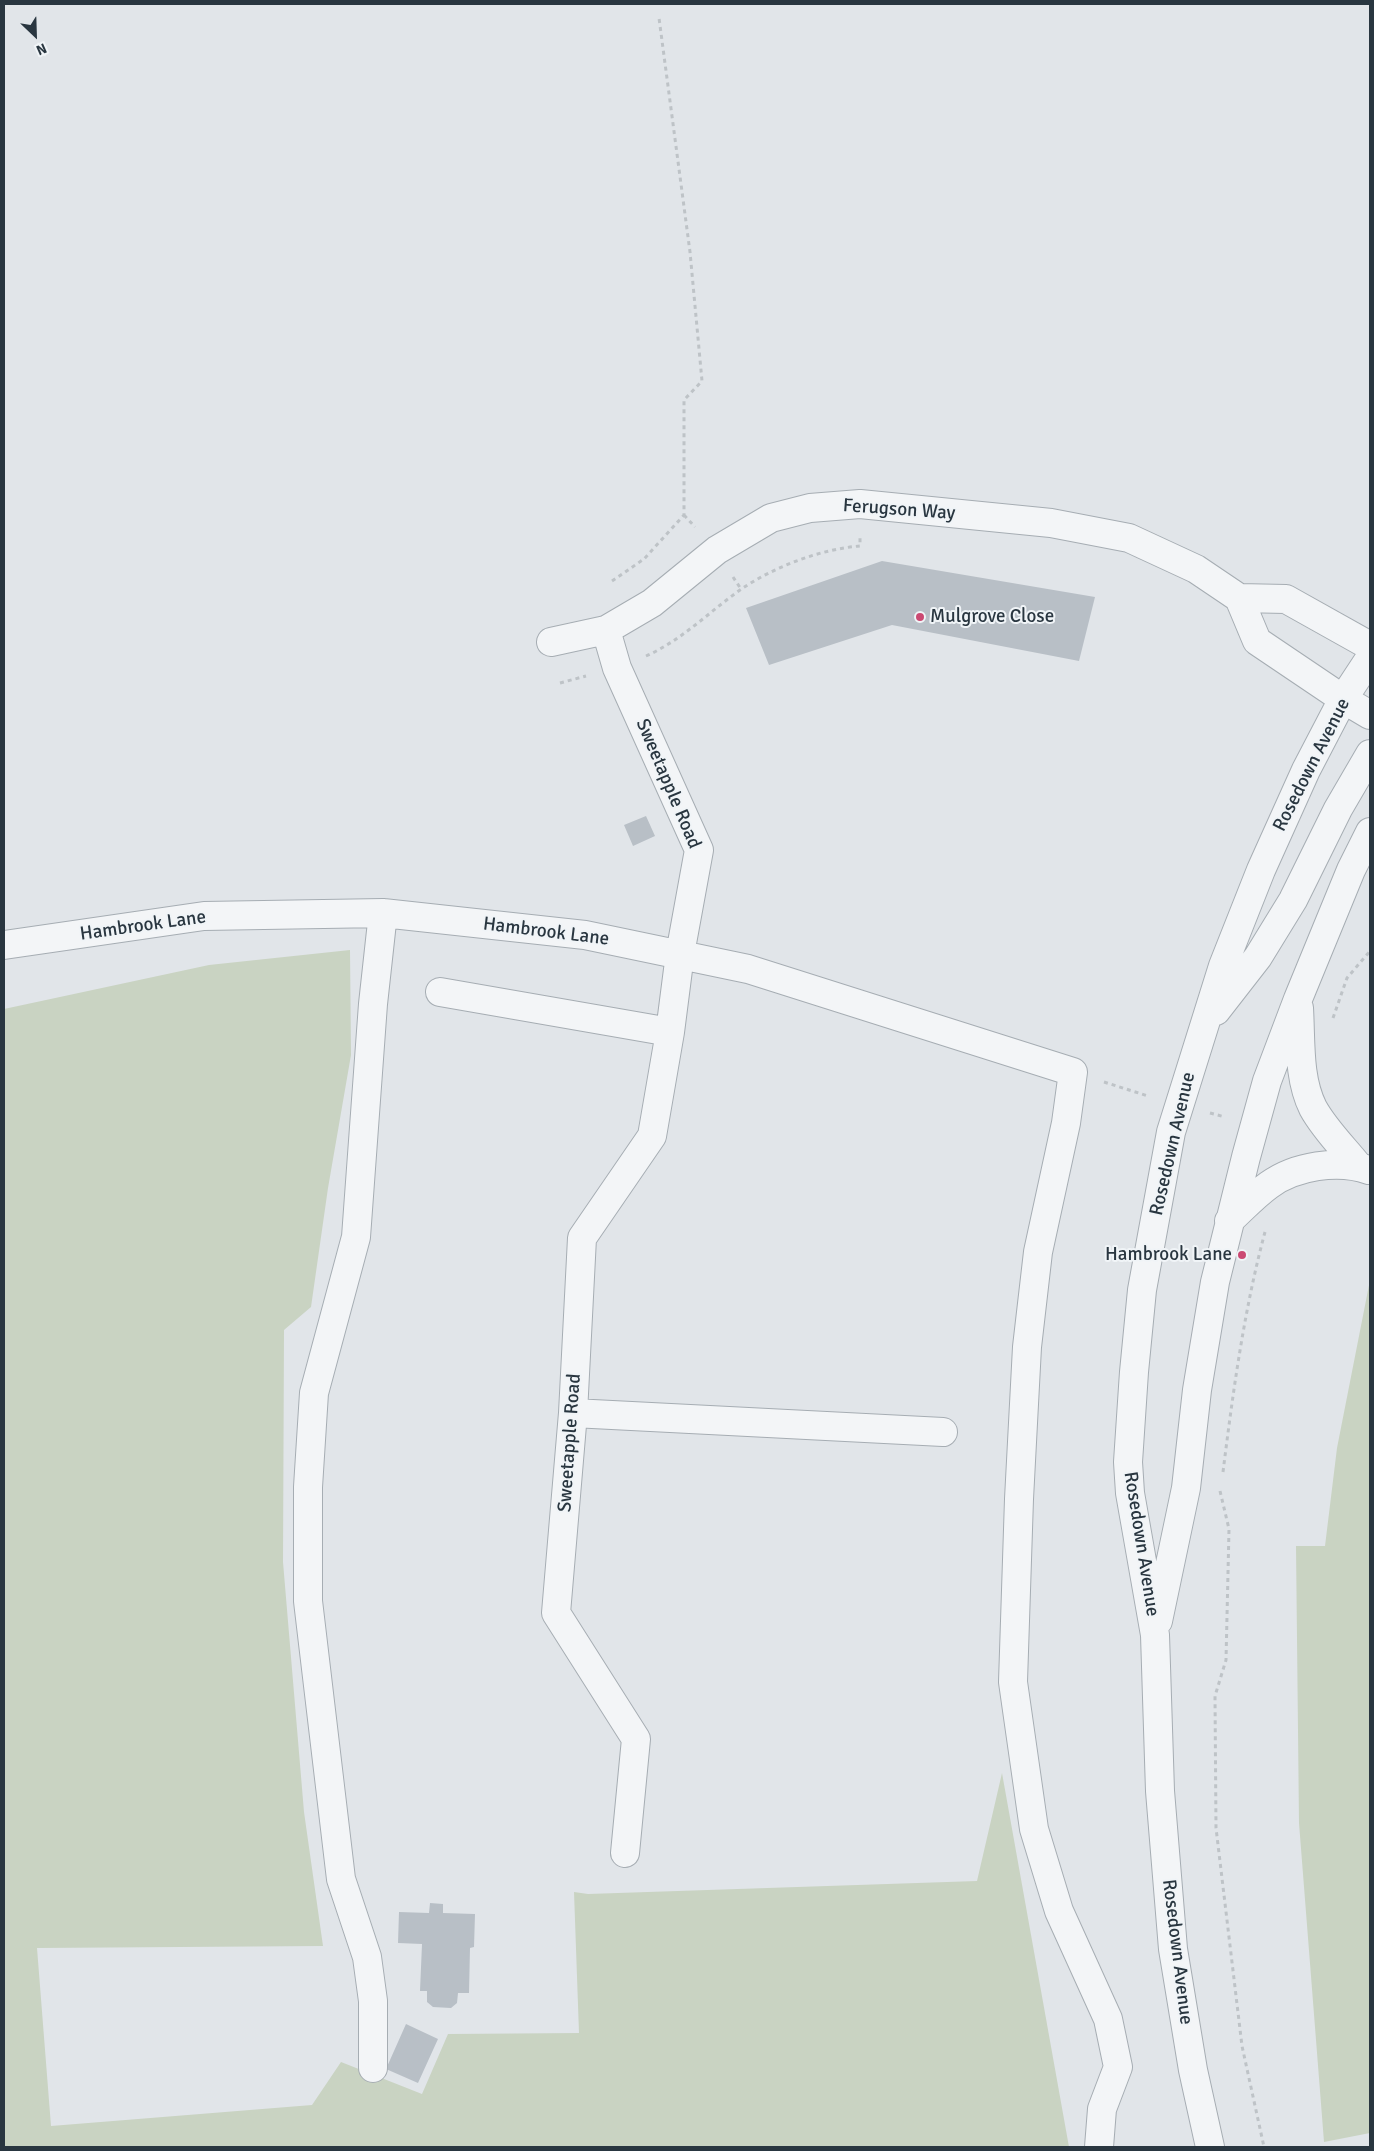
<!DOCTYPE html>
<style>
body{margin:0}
#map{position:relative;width:1374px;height:2151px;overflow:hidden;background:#e1e5e9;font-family:Signika,sans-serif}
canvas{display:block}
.frame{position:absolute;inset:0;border:5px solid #293640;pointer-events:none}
.north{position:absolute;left:10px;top:10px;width:50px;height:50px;-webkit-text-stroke:4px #f0f4f7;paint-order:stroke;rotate:156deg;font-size:14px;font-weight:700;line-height:20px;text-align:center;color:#293640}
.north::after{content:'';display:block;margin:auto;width:18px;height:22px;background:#293640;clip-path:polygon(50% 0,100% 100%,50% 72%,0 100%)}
</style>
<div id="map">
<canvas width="1374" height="2151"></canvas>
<div class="frame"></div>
<div class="north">N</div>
</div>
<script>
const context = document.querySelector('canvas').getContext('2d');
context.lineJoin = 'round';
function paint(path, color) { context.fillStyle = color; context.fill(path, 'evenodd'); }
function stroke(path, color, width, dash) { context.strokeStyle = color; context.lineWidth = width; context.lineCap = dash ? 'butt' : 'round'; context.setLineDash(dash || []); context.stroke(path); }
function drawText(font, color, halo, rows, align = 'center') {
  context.font = font + ' Signika,sans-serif'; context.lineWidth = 4; context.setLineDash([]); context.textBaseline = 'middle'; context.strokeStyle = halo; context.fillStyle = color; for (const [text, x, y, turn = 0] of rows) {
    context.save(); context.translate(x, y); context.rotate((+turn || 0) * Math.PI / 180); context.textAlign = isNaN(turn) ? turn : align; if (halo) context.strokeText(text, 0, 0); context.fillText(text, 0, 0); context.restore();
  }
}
const green = new Path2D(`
 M 350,950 L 351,1055 L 328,1188 L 311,1307 L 284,1330 L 283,1562 L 304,1812 L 323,1946 L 37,1948 L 51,2126 L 312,2105 L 341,2062 L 422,2094 L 448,2034 L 579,2033 L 574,1892 L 588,1894 L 977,1881 L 1002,1773 L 1069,2147 L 4,2147 L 4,1009 L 209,965 Z
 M 1370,1280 L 1370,2133 L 1324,2142 L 1299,1823 L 1296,1546 L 1325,1546 L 1337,1448 Z`);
const building = new Path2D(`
 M 882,561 L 1095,597 L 1079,661 L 892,625 L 769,665 L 746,608 Z
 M 646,816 L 655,836 L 633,846 L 624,825 Z
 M 430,1903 L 443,1904 L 443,1913 L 475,1914 L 474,1947 L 470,1948 L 469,1993 L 458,1993 L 457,2003 L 451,2008 L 433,2007 L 427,2002 L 427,1991 L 420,1991 L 422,1944 L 398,1943 L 399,1912 L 429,1913 Z
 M 406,2024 L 438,2039 L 418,2083 L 386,2069 Z`);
const path = new Path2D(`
 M 684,515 L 695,527
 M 733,577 L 741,589
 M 612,581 L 644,559 L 684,515 L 684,400 L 702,381 L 690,252 L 659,18
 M 646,656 C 682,640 709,612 740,590 C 773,567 821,549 860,546 L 860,537
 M 560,683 L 586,676
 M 1333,1018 L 1347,978 L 1370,951
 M 1104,1082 L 1148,1096
 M 1210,1113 L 1225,1117
 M 1223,1472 C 1233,1392 1244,1310 1265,1232
 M 1220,1491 L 1229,1529 L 1226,1660 L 1215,1696 L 1216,1828 L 1242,2046 L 1264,2147`);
const minor = new Path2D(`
 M 1239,598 L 1257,641 L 1343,699 L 1370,715
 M 606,630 L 617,668 L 699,850 L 680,954 L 670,1032 L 652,1136 L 582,1238 L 573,1413 L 556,1613 L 636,1739 L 625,1853
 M 551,642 L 606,630 L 652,603 L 717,550 L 771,518 L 810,508 L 860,504 L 1051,523 L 1129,538 L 1196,569 L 1239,598 L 1286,599 L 1370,646
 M 4,945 L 204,916 L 383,913 L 585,935 L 748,969 L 1073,1072 L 1066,1123 L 1038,1252 L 1027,1347 L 1019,1499 L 1013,1682 L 1034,1829 L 1059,1911 L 1108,2019 L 1118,2067 L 1102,2109 L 1099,2147
 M 440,992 L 670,1032
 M 1299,1008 C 1301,1041 1298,1078 1313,1108 C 1325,1130 1344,1148 1359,1167
 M 1216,1011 L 1258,957 L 1293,900 L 1338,809 L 1370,754
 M 1229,1221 C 1242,1209 1255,1195 1269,1185 C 1295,1166 1338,1159 1369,1170
 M 573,1413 L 943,1432
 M 1158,1621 L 1186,1488 L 1197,1390 L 1215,1282 L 1246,1157 L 1267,1081 L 1298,999 L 1351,870 L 1370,832
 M 373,2068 L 373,2001 L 367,1957 L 341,1879 L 308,1601 L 308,1487 L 314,1393 L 356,1237 L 373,1004 L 383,913
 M 1210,2147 L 1193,2070 L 1173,1949 L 1160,1791 L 1155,1635 L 1130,1493 L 1128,1462 L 1134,1372 L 1142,1290 L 1171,1132 L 1223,966 L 1261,870 L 1306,770 L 1343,699 L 1370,658`);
const markers = [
 [920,617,5,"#cb4972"],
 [1242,1255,5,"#cb4972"]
];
const streetNames = [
 ["Ferugson Way",899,510,4],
 ["Rosedown Avenue",1312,765,-63],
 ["Sweetapple Road",668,784,67],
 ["Hambrook Lane",143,926,-8],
 ["Hambrook Lane",546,932,7],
 ["Rosedown Avenue",1173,1144,-77],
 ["Sweetapple Road",570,1443,-86],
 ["Rosedown Avenue",1141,1544,81],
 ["Rosedown Avenue",1177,1952,83]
];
const poiNames = [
 ["Mulgrove Close",930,617],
 ["Hambrook Lane",1232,1255,"right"]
];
paint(green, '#c9d3c2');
paint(building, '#b8bfc6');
stroke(minor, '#a6adb3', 30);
stroke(path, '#bec3c7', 3, [4, 4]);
stroke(minor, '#f3f5f7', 28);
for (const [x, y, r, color] of markers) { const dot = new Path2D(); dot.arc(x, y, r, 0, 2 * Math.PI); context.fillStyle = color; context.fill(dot); stroke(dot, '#f0f4f7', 2); }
drawText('19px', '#293640', '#f0f4f7', streetNames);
drawText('19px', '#293640', '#f0f4f7', poiNames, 'left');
</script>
